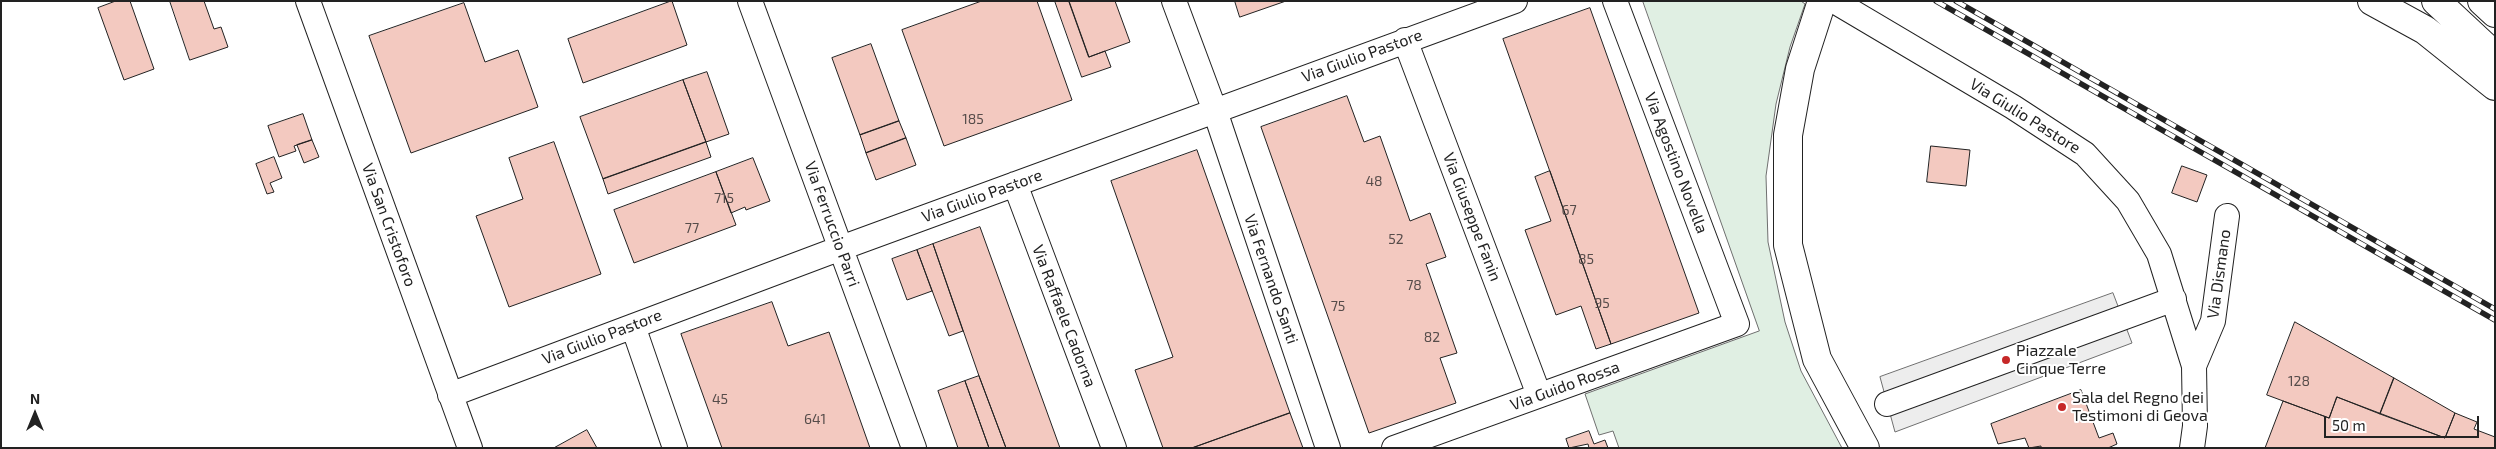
<!DOCTYPE html>
<style>
body{margin:0}
#map{position:relative;width:2496px;height:449px;overflow:hidden;background:#fff;font-family:"Exo 2",sans-serif}
canvas{display:block}
.frame{position:absolute;inset:0;border:2px solid #222;pointer-events:none}
.north{position:absolute;left:10px;top:389px;width:50px;height:50px;-webkit-text-stroke:4px #fff;paint-order:stroke;rotate:0deg;font-size:14px;font-weight:700;line-height:20px;text-align:center;color:#222}
.north::after{content:'';display:block;margin:auto;width:18px;height:22px;background:#222;clip-path:polygon(50% 0,100% 100%,50% 72%,0 100%)}
.scale{position:absolute;left:2324px;top:416px;width:155px;height:22px;box-sizing:border-box;border:2px solid #222;border-top:0;padding-left:6px;font-size:15px;line-height:18px;white-space:nowrap;color:#222;-webkit-text-stroke:4px #fff;paint-order:stroke}
</style>
<div id="map">
<canvas width="2496" height="449"></canvas>
<div class="frame"></div>
<div class="north">N</div>
<div class="scale">50 m</div>
</div>
<script>
const context = document.querySelector('canvas').getContext('2d');
context.lineJoin = 'round';
function paint(path, color) { context.fillStyle = color; context.fill(path, 'evenodd'); }
function stroke(path, color, width, dash) { context.strokeStyle = color; context.lineWidth = width; context.lineCap = dash ? 'butt' : 'round'; context.setLineDash(dash || []); context.stroke(path); }
function drawText(font, color, halo, rows, align = 'center') {
  context.font = font + ' "Exo 2",sans-serif'; context.lineWidth = 4; context.setLineDash([]); context.textBaseline = 'middle'; context.strokeStyle = halo; context.fillStyle = color; for (const [text, x, y, turn = 0] of rows) {
    context.save(); context.translate(x, y); context.rotate((+turn || 0) * Math.PI / 180); context.textAlign = isNaN(turn) ? turn : align; if (halo) context.strokeText(text, 0, 0); context.fillText(text, 0, 0); context.restore();
  }
}
const green = new Path2D(`
 M 1643,1 L 1801,1 L 1805,4 L 1790,47 L 1776,104 L 1766,176 L 1768,242 L 1785,322 L 1801,371 L 1842,448 L 1619,448 L 1613,431 L 1599,435 L 1585,394 L 1759,331 Z`);
const parking = new Path2D(`
 M 2113,293 L 2132,343 L 1895,432 L 1880,377 Z`);
const building = new Path2D(`
 M 116,1 L 130,1 L 154,69 L 124,80 L 98,8 Z
 M 170,1 L 204,1 L 214,29 L 221,27 L 228,47 L 190,60 Z
 M 672,1 L 687,45 L 583,83 L 568,39 Z
 M 982,1 L 1037,1 L 1072,100 L 944,146 L 902,30 Z
 M 1055,1 L 1069,1 L 1089,57 L 1105,51 L 1111,67 L 1082,77 Z
 M 1069,1 L 1115,1 L 1130,42 L 1089,57 Z
 M 1235,1 L 1286,1 L 1240,17 Z
 M 464,3 L 485,62 L 518,50 L 538,107 L 411,153 L 369,36 Z
 M 1590,8 L 1699,313 L 1611,344 L 1503,39 Z
 M 871,44 L 899,121 L 860,135 L 832,58 Z
 M 707,72 L 729,134 L 706,142 L 683,80 Z
 M 683,80 L 706,142 L 603,179 L 580,117 Z
 M 1347,96 L 1364,142 L 1380,136 L 1410,221 L 1430,213 L 1446,257 L 1426,264 L 1457,353 L 1440,358 L 1456,403 L 1369,433 L 1261,127 Z
 M 303,114 L 312,140 L 294,146 L 296,151 L 279,157 L 268,126 Z
 M 899,121 L 906,138 L 866,153 L 860,135 Z
 M 906,138 L 916,165 L 876,180 L 866,153 Z
 M 312,140 L 319,157 L 304,163 L 297,145 Z
 M 554,142 L 601,274 L 509,307 L 476,216 L 523,199 L 509,158 Z
 M 706,142 L 711,157 L 608,194 L 603,179 Z
 M 1931,146 L 1970,150 L 1966,186 L 1927,182 Z
 M 1197,150 L 1290,413 L 1192,448 L 1163,448 L 1135,370 L 1173,357 L 1111,181 Z
 M 274,157 L 282,178 L 270,183 L 274,192 L 267,194 L 256,164 Z
 M 753,158 L 770,201 L 746,210 L 745,207 L 731,213 L 716,172 Z
 M 2182,166 L 2207,175 L 2197,202 L 2172,193 Z
 M 1550,171 L 1611,344 L 1596,349 L 1581,306 L 1556,315 L 1525,230 L 1551,221 L 1535,177 Z
 M 716,172 L 736,225 L 634,263 L 614,210 Z
 M 980,227 L 1060,448 L 1006,448 L 979,376 L 933,244 Z
 M 933,244 L 963,331 L 949,336 L 917,250 Z
 M 917,250 L 932,291 L 907,300 L 892,259 Z
 M 772,302 L 788,346 L 829,332 L 870,448 L 722,448 L 681,334 Z
 M 2295,322 L 2394,378 L 2380,414 L 2337,397 L 2329,418 L 2267,395 Z
 M 979,376 L 1006,448 L 989,448 L 965,381 Z
 M 2394,378 L 2455,413 L 2445,438 L 2380,414 Z
 M 965,381 L 989,448 L 958,448 L 938,391 Z
 M 2081,390 L 2099,438 L 2113,433 L 2117,444 L 2108,448 L 2041,448 L 2041,446 L 2029,448 L 2025,438 L 1998,444 L 1991,424 Z
 M 2337,397 L 2445,438 L 2455,413 L 2477,422 L 2474,429 L 2495,437 L 2495,448 L 2265,448 L 2283,401 L 2329,418 Z
 M 1290,413 L 1303,448 L 1192,448 Z
 M 587,430 L 597,448 L 554,448 Z
 M 1589,431 L 1594,444 L 1605,440 L 1608,448 L 1589,448 L 1588,444 L 1569,448 L 1566,439 Z`);
const minor = new Path2D(`
 M 308,1 L 470,448
 M 750,1 L 914,448
 M 1174,1 L 1215,111 L 1328,448
 M 1834,1 L 2013,107 L 2085,154 L 2128,201 L 2159,254 L 2194,366
 M 1405,40 L 1539,395
 M 1015,184 L 1114,448
 M 633,326 L 675,448
 M 450,395 L 841,248 L 1515,1
 M 1887,404 L 2174,299
 M 1394,448 L 1737,324 L 1615,1
 M 2192,448 L 2195,426 L 2194,366 L 2213,321 L 2227,216`);
const major = new Path2D(`
 M 1822,1 L 1800,69 L 1788,135 L 1788,245 L 1817,359 L 1865,448`);
const highway = new Path2D(`
 M 2372,1 L 2425,30 L 2495,86
 M 2436,1 L 2495,56
 M 2482,1 L 2495,13`);
const rail = new Path2D(`
 M 1936,1 L 2495,320
 M 1956,1 L 2495,309`);
const markers = [
 [2006,360,5,"#c62828"],
 [2062,407,5,"#c62828"]
];
const numberNames = [
 ["185",973,119],
 ["48",1374,181],
 ["715",724,198],
 ["67",1569,210],
 ["77",692,228],
 ["52",1396,239],
 ["85",1586,259],
 ["78",1414,285],
 ["95",1602,303],
 ["75",1338,306],
 ["82",1432,337],
 ["128",2299,381],
 ["45",720,399],
 ["641",815,419]
];
const streetNames = [
 ["Via Giulio Pastore",1362,56,-20],
 ["Via Giulio Pastore",2025,116,32],
 ["Via Agostino Novella",1676,163,69],
 ["Via Giulio Pastore",982,196,-20],
 ["Via Giuseppe Fanin",1472,217,69],
 ["Via Ferruccio Parri",832,224,70],
 ["Via San Cristoforo",389,225,70],
 ["Via Dismano",2219,274,-82],
 ["Via Fernando Santi",1271,279,71],
 ["Via Raffaele Cadorna",1064,316,69],
 ["Via Giulio Pastore",602,337,-21],
 ["Via Guido Rossa",1565,386,-20]
];
const poiNames = [
 ["Piazzale",2016,351],
 ["Cinque Terre",2016,369],
 ["Sala del Regno dei",2072,398],
 ["Testimoni di Geova",2072,416]
];
paint(green, '#e0efe3');
stroke(green, '#6f6f6f', 1);
paint(parking, '#ededed');
stroke(parking, '#6f6f6f', 1);
paint(building, '#f3c9c0');
stroke(building, '#222', 1);
stroke(minor, '#222', 26);
stroke(major, '#222', 30);
stroke(highway, '#222', 30);
stroke(minor, '#fff', 24);
stroke(major, '#fff', 28);
stroke(highway, '#fff', 28);
stroke(rail, '#222', 5.5);
stroke(rail, '#fff', 4, [11]);
for (const [x, y, r, color] of markers) { const dot = new Path2D(); dot.arc(x, y, r, 0, 2 * Math.PI); context.fillStyle = color; context.fill(dot); stroke(dot, '#fff', 2); }
drawText('14px', '#564c4a', null, numberNames);
drawText('16px', '#222', '#fff', streetNames);
drawText('16px', '#222', '#fff', poiNames, 'left');
</script>
